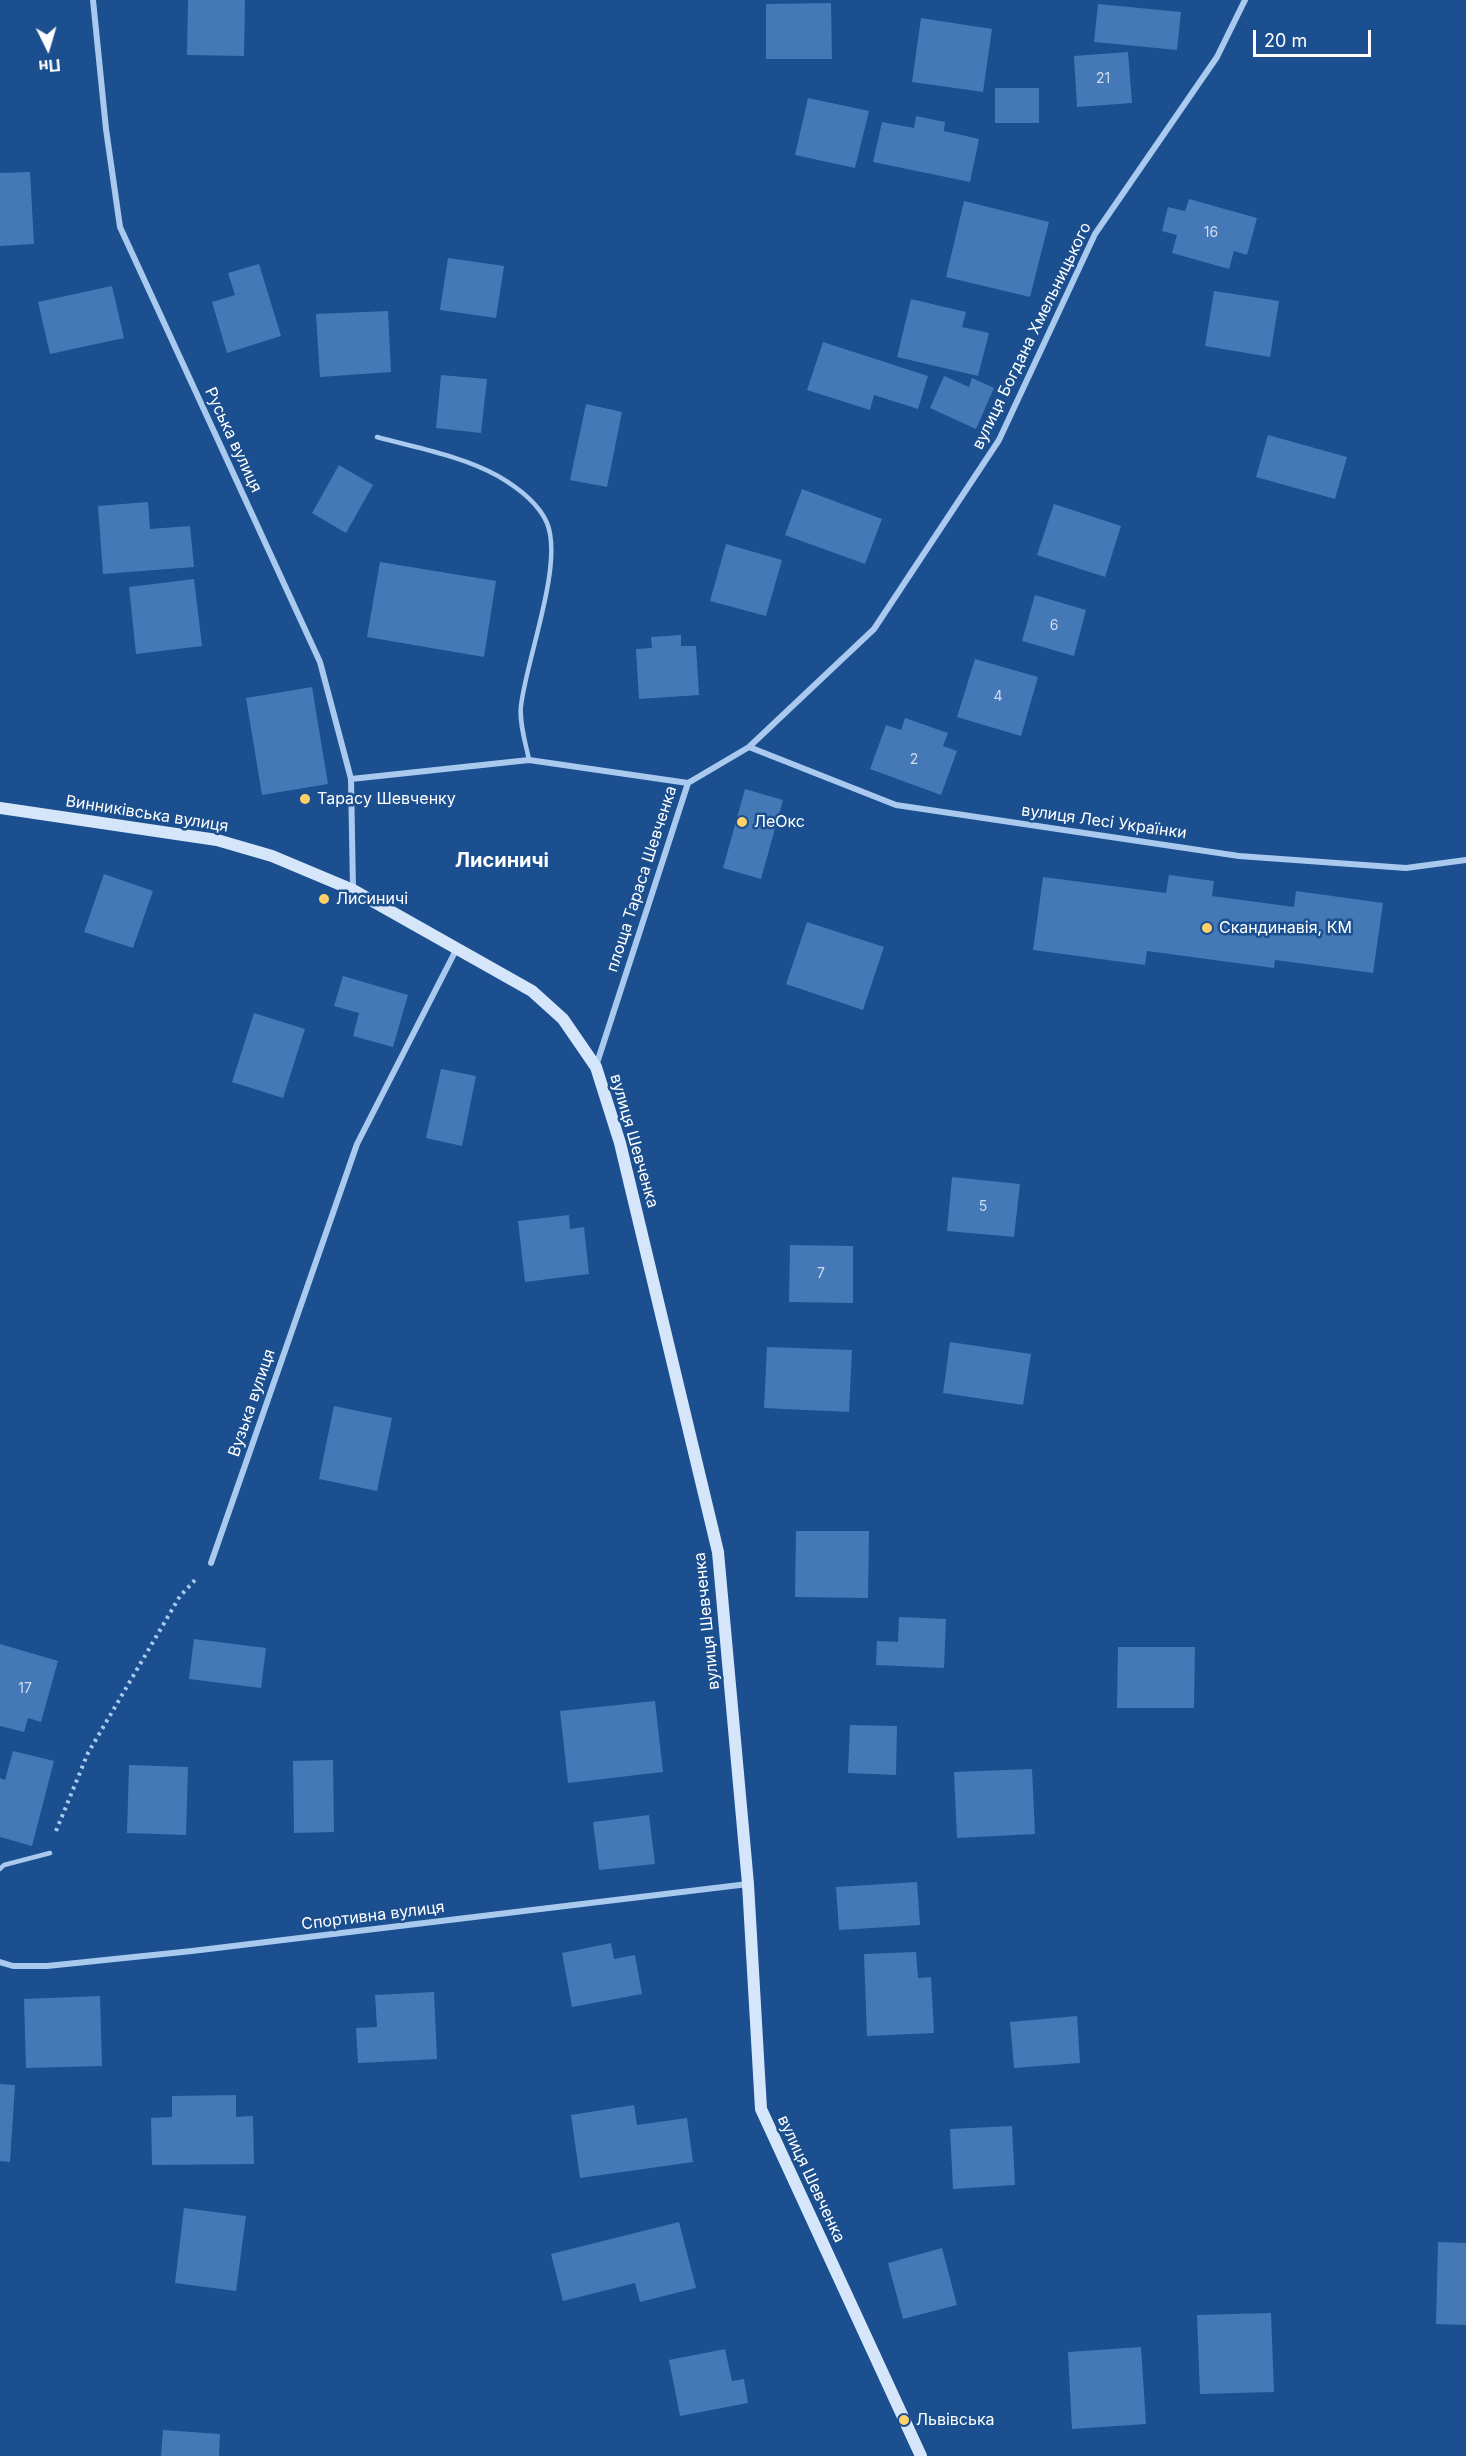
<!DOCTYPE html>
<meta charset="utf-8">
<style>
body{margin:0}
#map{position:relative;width:1466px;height:2456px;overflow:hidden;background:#1b4f8f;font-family:Inter,sans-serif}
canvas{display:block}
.north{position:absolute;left:18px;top:18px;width:60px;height:60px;-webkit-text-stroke:4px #1b4f8f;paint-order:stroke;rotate:175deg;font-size:16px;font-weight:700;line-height:24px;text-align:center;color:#fff}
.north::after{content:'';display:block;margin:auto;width:21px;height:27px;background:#fff;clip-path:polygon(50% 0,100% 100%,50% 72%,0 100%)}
.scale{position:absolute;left:1253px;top:30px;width:118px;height:27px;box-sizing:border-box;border:3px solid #fff;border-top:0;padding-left:8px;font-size:18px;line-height:21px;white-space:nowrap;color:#fff;-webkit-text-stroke:4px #1b4f8f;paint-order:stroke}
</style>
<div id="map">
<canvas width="1466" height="2456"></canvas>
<div class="north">Пн</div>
<div class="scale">20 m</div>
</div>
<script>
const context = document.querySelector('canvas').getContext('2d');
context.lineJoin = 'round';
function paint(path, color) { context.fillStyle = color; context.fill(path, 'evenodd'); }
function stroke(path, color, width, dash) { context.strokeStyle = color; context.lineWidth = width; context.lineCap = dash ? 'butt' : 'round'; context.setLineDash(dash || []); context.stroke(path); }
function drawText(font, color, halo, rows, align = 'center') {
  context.font = font + ' Inter,sans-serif'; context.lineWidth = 5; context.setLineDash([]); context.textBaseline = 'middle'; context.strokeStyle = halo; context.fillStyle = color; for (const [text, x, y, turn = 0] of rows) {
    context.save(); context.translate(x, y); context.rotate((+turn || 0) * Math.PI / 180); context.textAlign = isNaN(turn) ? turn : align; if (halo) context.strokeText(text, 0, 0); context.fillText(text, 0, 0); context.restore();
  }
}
const building = new Path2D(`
 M 188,0 L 245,0 L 244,56 L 187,55 Z
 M 831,3 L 832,59 L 766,59 L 766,4 Z
 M 1098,4 L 1181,12 L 1177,50 L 1094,42 Z
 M 921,18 L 992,29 L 983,92 L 912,82 Z
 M 1128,52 L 1132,103 L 1077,107 L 1074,56 Z
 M 995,88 L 1039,88 L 1039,123 L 995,123 Z
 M 808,98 L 869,111 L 855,168 L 795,155 Z
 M 916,116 L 945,122 L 944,131 L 979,139 L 970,182 L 873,162 L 882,122 L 914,128 Z
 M 30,172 L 34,244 L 0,246 L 0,173 Z
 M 1189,199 L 1257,218 L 1247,255 L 1234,251 L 1229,269 L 1172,253 L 1177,235 L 1162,231 L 1168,207 L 1185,211 Z
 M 964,201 L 1049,222 L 1030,297 L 946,277 Z
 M 448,258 L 504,266 L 496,318 L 440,310 Z
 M 259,264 L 281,336 L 227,353 L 212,302 L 235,295 L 228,273 Z
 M 112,286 L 124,338 L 50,354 L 38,302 Z
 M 1214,291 L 1279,301 L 1270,357 L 1205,346 Z
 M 911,299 L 966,312 L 962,327 L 989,333 L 978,376 L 897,357 Z
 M 388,311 L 391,372 L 320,377 L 316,314 Z
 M 823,342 L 928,376 L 918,409 L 874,395 L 870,410 L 807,390 Z
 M 441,375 L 487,379 L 481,433 L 436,428 Z
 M 944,376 L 969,387 L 972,378 L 994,388 L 976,429 L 930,408 Z
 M 586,404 L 622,412 L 607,487 L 570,480 Z
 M 1268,435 L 1347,457 L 1335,499 L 1256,477 Z
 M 339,465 L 373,485 L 346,533 L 312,513 Z
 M 802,489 L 882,519 L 865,564 L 785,535 Z
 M 148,502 L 150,529 L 190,526 L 194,567 L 103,574 L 98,506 Z
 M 1054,504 L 1121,526 L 1105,577 L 1037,555 Z
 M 726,544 L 782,560 L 766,616 L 710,601 Z
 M 380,562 L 496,581 L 484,657 L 367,637 Z
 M 194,579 L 202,646 L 136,654 L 129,587 Z
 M 1035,595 L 1086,610 L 1074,656 L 1022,641 Z
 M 681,635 L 681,646 L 696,646 L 699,695 L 639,699 L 636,649 L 652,648 L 651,637 Z
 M 975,659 L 1038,677 L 1021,736 L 957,717 Z
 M 312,687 L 328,784 L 262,795 L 246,698 Z
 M 905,718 L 948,733 L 943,746 L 957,751 L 941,795 L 870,769 L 886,725 L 901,730 Z
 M 745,789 L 783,800 L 761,879 L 723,868 Z
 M 104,874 L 153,891 L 133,948 L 84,932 Z
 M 1169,875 L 1214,881 L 1212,896 L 1294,907 L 1296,891 L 1383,903 L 1373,973 L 1275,960 L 1274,968 L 1147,951 L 1145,965 L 1033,950 L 1043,877 L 1166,893 Z
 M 807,922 L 884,947 L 863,1010 L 786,984 Z
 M 343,976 L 408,995 L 393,1047 L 353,1036 L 359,1013 L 334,1006 Z
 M 254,1013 L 305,1029 L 283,1098 L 232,1082 Z
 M 441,1069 L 476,1076 L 462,1146 L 426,1138 Z
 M 952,1177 L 1020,1184 L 1014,1237 L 947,1231 Z
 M 569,1215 L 570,1229 L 584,1227 L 589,1274 L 525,1282 L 518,1221 Z
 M 790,1245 L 853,1246 L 853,1303 L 789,1302 Z
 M 950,1342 L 1031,1354 L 1023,1405 L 943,1393 Z
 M 767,1347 L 852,1350 L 849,1412 L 764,1408 Z
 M 334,1406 L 392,1418 L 377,1491 L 319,1479 Z
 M 796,1531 L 869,1531 L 868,1598 L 795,1597 Z
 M 899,1617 L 946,1619 L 944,1668 L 876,1665 L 877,1641 L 898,1642 Z
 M 194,1639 L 266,1648 L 261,1688 L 189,1679 Z
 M 0,1644 L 58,1661 L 41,1722 L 28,1718 L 24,1732 L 0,1726 Z
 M 1118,1647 L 1195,1647 L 1194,1708 L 1117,1708 Z
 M 655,1701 L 663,1772 L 568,1783 L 560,1711 Z
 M 850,1725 L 897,1726 L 896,1775 L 848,1773 Z
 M 13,1751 L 54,1761 L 32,1846 L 0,1837 L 0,1778 L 5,1780 Z
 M 333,1760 L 334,1832 L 294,1833 L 293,1761 Z
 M 129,1765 L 188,1767 L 186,1835 L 127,1833 Z
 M 1032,1769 L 1035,1834 L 957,1838 L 954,1772 Z
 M 649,1815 L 655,1864 L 599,1870 L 593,1822 Z
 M 917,1882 L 920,1925 L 839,1930 L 836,1887 Z
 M 611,1943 L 614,1959 L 635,1955 L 642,1994 L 572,2007 L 562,1953 Z
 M 916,1952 L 918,1978 L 931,1977 L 934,2033 L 867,2036 L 864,1954 Z
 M 434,1992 L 437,2059 L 358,2063 L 356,2028 L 377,2027 L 375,1995 Z
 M 100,1996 L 102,2066 L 26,2068 L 24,1999 Z
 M 1077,2016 L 1080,2063 L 1014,2068 L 1010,2022 Z
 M 0,2084 L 15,2085 L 10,2162 L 0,2161 Z
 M 236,2095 L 236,2117 L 253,2116 L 254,2164 L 152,2165 L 151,2118 L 172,2117 L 172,2096 Z
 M 634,2105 L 637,2125 L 687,2118 L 693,2162 L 580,2178 L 571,2115 Z
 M 1012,2126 L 1015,2185 L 953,2189 L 950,2129 Z
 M 184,2208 L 246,2216 L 236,2291 L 175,2283 Z
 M 679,2222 L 696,2288 L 640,2302 L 635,2283 L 563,2301 L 551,2254 Z
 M 1438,2242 L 1466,2243 L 1466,2325 L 1436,2324 Z
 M 942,2248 L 957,2305 L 903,2319 L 888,2263 Z
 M 1271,2313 L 1274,2392 L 1200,2394 L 1197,2315 Z
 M 1141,2347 L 1146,2424 L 1072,2429 L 1068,2352 Z
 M 725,2349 L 732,2381 L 744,2379 L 748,2403 L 680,2416 L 669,2360 Z
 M 163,2430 L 220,2434 L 219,2456 L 161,2456 Z`);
const path = new Path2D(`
 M 56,1831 L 88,1753 L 180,1596 L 196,1579`);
const service = new Path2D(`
 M 377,437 C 417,448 462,456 498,476 C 517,487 538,502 547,523 C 564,564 526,660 521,706 C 519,723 526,744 529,760
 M 0,1869 L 4,1865 L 50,1853`);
const minor = new Path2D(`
 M 93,0 L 106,129 L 120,227 L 320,662 L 351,779 L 353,889
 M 749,747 L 896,805 L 1239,856 L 1406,868 L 1466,860
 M 351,779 L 529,760 L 688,783 L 596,1066
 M 688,783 L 749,747 L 874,629 L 999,440 L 1095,234 L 1217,57 L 1245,0
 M 211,1563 L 357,1144 L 457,948
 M 0,1962 L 13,1966 L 47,1966 L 192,1951 L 748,1884`);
const secondary = new Path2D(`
 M 0,808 L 217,840 L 272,856 L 353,890 L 532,991 L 563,1019 L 596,1067 L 620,1143 L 718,1552 L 748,1884 L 761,2109 L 921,2456`);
const markers = [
 [305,799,6,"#ffd166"],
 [742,822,6,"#ffd166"],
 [324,899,6,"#ffd166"],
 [1207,928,6,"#ffd166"],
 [904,2420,6,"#ffd166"]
];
const numberNames = [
 ["21",1103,79],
 ["16",1211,233],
 ["6",1054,626],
 ["4",998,697],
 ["2",914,760],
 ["5",983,1207],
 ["7",821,1274],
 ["17",25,1689]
];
const streetNames = [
 ["вулиця Богдана Хмельницького",1032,336,-64],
 ["Руська вулиця",233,440,65],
 ["Винниківська вулиця",147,814,9],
 ["вулиця Лесі Українки",1104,822,8],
 ["площа Тараса Шевченка",642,879,-72],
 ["вулиця Шевченка",634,1141,74],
 ["Вузька вулиця",252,1403,-71],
 ["вулиця Шевченка",707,1621,-96],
 ["Спортивна вулиця",373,1916,-7],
 ["вулиця Шевченка",811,2179,65]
];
const poiNames = [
 ["Тарасу Шевченку",317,799],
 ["ЛеОкс",754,822],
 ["Лисиничі",336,899],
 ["Скандинавія, КМ",1219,928],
 ["Львівська",916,2420]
];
const quarterNames = [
 ["Лисиничі",502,861]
];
paint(building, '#4478b7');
stroke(path, '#a9c9ee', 4, [3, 4.5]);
stroke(service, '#a9c9ee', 4.5);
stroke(minor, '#a9c9ee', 6);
stroke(secondary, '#d6e6fa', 12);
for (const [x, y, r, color] of markers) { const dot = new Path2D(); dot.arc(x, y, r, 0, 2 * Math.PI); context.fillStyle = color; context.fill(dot); stroke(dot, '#1b4f8f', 2); }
drawText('14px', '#d0dded', null, numberNames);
drawText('16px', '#fff', '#1b4f8f', streetNames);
drawText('16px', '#fff', '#1b4f8f', poiNames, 'left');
drawText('bold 20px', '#fff', '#1b4f8f', quarterNames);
</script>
